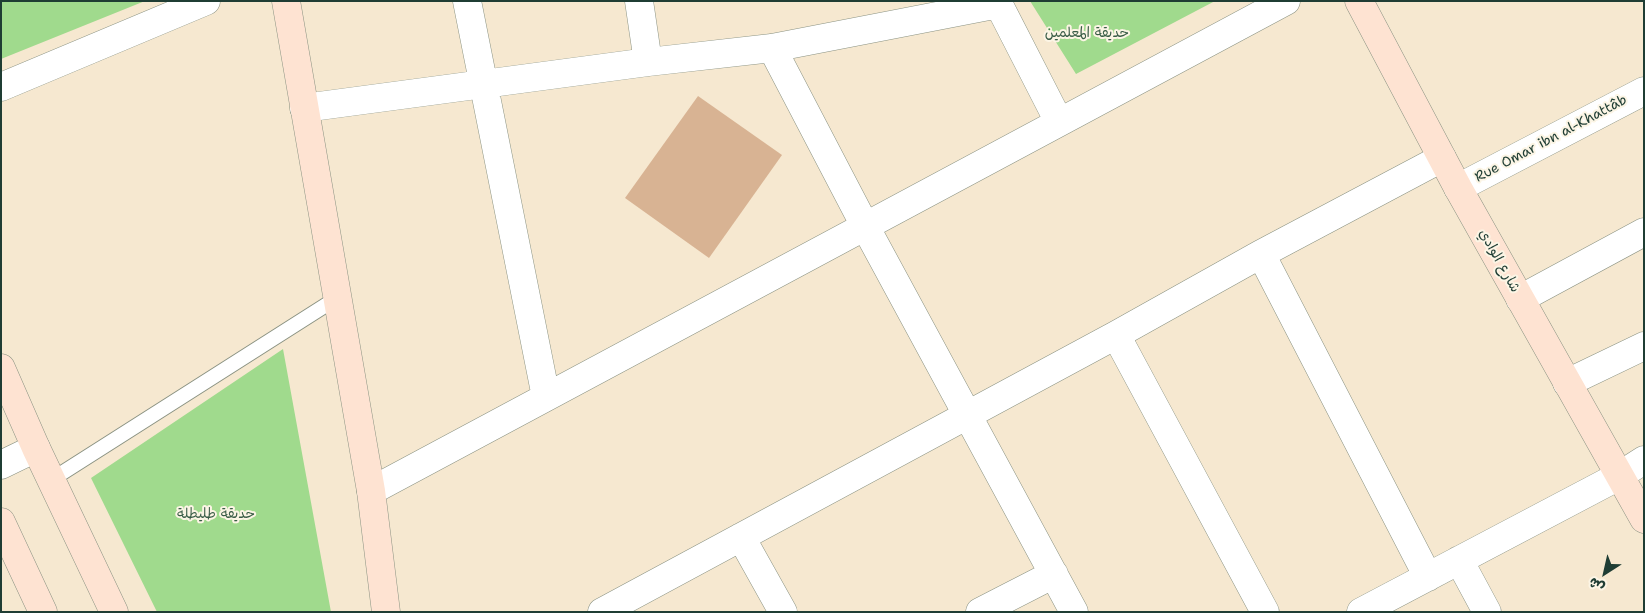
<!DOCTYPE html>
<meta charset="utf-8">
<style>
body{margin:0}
#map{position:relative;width:1645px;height:613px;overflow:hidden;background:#f6e8d0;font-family:"Shantell Sans","Playpen Sans Arabic",sans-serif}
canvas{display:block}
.frame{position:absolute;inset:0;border:2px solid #1f3d34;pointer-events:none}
.north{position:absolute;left:1580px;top:548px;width:50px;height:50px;-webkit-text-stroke:4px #fcf5e5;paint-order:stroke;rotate:215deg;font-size:14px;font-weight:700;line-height:20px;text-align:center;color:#1f3d34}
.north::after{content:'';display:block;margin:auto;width:18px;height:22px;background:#1f3d34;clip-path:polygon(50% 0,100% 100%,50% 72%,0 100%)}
</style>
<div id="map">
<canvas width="1645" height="613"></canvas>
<div class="frame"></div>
<div class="north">ش</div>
</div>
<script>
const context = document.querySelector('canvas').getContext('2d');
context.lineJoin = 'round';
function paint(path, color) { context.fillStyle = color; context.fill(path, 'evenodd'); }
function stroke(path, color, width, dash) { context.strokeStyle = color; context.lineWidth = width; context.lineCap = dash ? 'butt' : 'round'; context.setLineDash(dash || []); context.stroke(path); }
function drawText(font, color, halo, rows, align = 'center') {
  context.font = font + ' "Shantell Sans","Playpen Sans Arabic",sans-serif'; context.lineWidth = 4; context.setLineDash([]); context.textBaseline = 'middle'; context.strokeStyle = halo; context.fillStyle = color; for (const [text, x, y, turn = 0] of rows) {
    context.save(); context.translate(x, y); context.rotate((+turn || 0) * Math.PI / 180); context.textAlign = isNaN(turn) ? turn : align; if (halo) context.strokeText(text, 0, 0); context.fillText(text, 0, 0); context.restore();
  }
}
const green = new Path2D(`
 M 1,1 L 145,1 L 1,59 Z
 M 1030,1 L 1215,1 L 1076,74 Z
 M 283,349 L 331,612 L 157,612 L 91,478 Z`);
const building = new Path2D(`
 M 698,96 L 782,155 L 709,258 L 625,198 Z`);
const lane = new Path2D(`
 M 51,480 L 337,298`);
const street = new Path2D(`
 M 467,1 L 546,397
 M 639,1 L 648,62
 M 997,1 L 1059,122
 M 772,48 L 865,226 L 1074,612
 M 1,87 L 206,1
 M 304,108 L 648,62 L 772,48 L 999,4
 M 1458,188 L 1644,91
 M 1261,254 L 1428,577
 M 1520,299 L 1644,232
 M 1116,335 L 1265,612
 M 1567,383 L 1644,346
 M 1,465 L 36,448
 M 371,491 L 1286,1
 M 741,537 L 783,612
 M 1459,560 L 1487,612
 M 602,612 L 1116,335 L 1261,254 L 1442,158
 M 980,612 L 1054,574
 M 1361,612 L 1619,476 L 1644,460`);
const secondary = new Path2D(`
 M 286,1 L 371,491 L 386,612
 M 1359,1 L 1458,188 L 1644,519
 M 1,368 L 36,448 L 114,612
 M 1,522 L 43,612`);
const parkNames = [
 ["حديقة المعلمين",1087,33],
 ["حديقة طليطلة",216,514]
];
const streetNames = [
 ["Rue Omar ibn al-Khattâb",1551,139,-28],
 ["شارع الوادي",1499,261,61]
];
paint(green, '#a0da8d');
paint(building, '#d8b393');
stroke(lane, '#8a9282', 16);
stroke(street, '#8a9282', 29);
stroke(secondary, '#8a9282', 29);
stroke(lane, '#fff', 14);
stroke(street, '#fff', 28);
stroke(secondary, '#fee3d2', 28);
drawText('14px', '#395c46', '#fcf5e5', parkNames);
drawText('14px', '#1f3d34', '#fcf5e5', streetNames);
</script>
